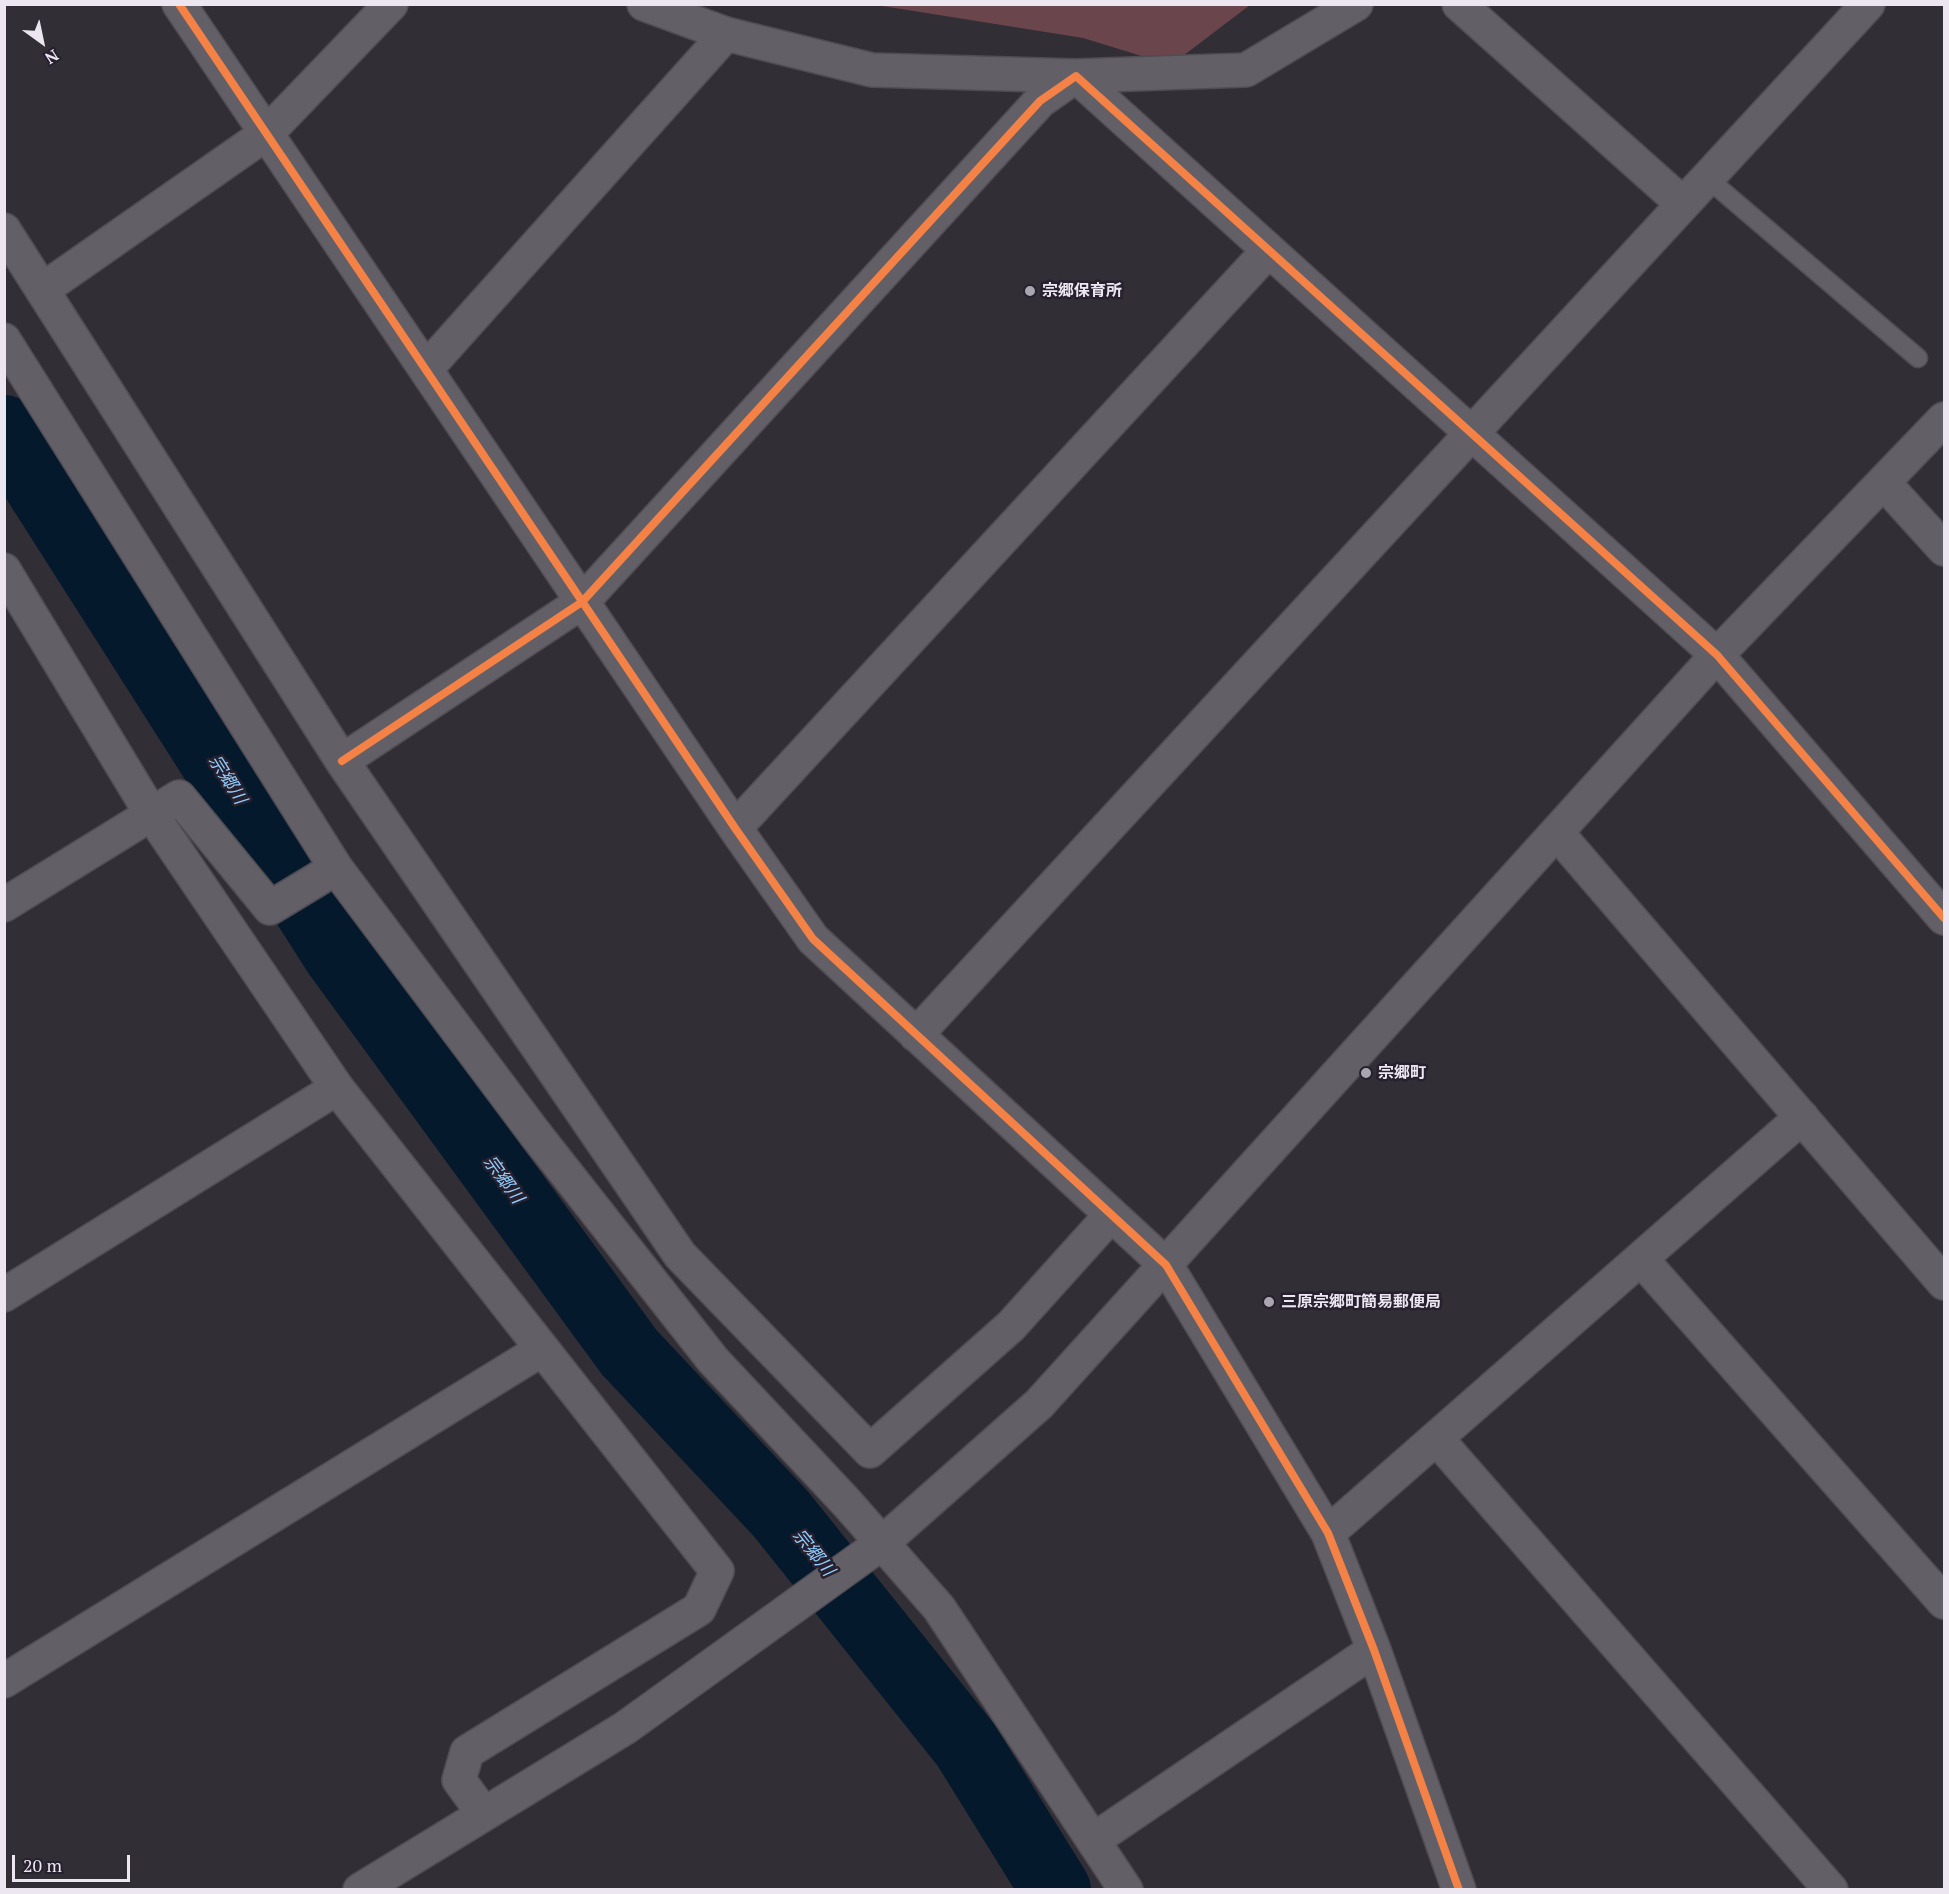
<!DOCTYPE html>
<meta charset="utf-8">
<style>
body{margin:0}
#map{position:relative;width:1949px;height:1894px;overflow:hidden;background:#312e36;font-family:"PT Serif",serif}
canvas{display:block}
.frame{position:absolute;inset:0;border:6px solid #ebe6f0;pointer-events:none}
.north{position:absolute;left:12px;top:12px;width:60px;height:60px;-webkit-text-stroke:4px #27202e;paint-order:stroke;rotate:147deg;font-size:16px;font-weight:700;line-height:24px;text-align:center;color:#ebe6f0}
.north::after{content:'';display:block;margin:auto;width:21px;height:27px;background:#ebe6f0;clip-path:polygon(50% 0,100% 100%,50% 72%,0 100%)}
.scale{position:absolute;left:12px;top:1855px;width:118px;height:27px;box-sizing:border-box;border:3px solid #ebe6f0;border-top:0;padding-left:8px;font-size:18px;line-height:21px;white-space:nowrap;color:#ebe6f0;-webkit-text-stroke:4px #27202e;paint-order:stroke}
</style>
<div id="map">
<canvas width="1949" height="1894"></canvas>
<div class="frame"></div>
<div class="north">N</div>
<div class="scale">20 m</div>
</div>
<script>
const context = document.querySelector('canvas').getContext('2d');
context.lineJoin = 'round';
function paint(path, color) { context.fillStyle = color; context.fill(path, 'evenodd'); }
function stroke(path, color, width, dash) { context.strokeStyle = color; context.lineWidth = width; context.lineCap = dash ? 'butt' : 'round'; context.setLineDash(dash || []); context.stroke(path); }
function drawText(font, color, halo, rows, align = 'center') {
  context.font = font + ' "PT Serif","Noto Sans JP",serif'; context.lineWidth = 5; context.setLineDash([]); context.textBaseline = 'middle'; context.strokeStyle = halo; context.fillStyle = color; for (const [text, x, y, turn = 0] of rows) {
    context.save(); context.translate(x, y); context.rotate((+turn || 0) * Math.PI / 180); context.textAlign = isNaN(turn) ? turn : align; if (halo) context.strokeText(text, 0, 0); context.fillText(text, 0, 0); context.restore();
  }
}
const green = new Path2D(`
 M 876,5 L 1250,5 L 1171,65 L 1083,38 Z`);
const river = new Path2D(`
 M 4,430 L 337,953 L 629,1352 L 781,1514 L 966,1745 L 1056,1890`);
const lane = new Path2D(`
 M 1707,178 L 1918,358`);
const street = new Path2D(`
 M 179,4 L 735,828 L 813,939 L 1166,1265 L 1328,1533 L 1374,1650 L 1459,1890
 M 644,4 L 726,34 L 872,70 L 1076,76 L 1246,70 L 1356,4
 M 1459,4 L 1683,204
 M 4,230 L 342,761 L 680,1255 L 870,1451 L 1011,1326 L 1111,1215
 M 42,290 L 267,133 L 391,4
 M 4,340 L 336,868 L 536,1135
 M 426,369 L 726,34
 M 1884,483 L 1944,549
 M 4,570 L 152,815 L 337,1088 L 717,1571 L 699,1609 L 467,1752 L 459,1780 L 483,1813
 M 342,761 L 582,602 L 1040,101 L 1076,76 L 1717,655 L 1944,918
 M 735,828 L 1268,251
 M 1558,834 L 1944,1283
 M 4,905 L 179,797 L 270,908 L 336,868
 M 916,1035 L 1868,4
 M 1641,1259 L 1944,1602
 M 4,1295 L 337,1088
 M 1437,1439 L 1831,1890
 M 1328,1533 L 1802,1117
 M 4,1681 L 541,1350
 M 1095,1839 L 1374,1650`);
const secondary = new Path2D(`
 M 536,1135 L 713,1360 L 847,1503 L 939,1608 L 1126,1890
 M 360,1890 L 625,1728 L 882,1543 L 1039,1404 L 1717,655 L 1944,419`);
const cycleway = new Path2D(`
 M 179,4 L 735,828 L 813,939 L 1166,1265 L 1328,1533 L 1374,1650 L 1459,1890
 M 342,761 L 582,602 L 1040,101 L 1076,76 L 1717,655 L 1944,918`);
const markers = [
 [1030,291,6,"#aaa6af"],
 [1366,1073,6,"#aaa6af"],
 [1269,1302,6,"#aaa6af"]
];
const poiNames = [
 ["宗郷保育所",1042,291],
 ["宗郷町",1378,1073],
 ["三原宗郷町簡易郵便局",1281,1302]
];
const waterNames = [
 ["宗郷川",227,780,58],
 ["宗郷川",503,1180,54],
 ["宗郷川",813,1553,51]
];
paint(green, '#6a454b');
stroke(river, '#04192b', 70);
stroke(lane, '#504c53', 21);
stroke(street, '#504c53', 36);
stroke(secondary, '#504c53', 36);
stroke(lane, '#635f66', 18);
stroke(street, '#635f66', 33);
stroke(secondary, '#635f66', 33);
stroke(cycleway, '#f48246', 8);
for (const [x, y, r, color] of markers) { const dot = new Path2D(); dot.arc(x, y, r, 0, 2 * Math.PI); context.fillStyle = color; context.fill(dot); stroke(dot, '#27202e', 2); }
drawText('bold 16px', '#ebe6f0', '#27202e', poiNames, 'left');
drawText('italic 18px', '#8fcefe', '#27202e', waterNames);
</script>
